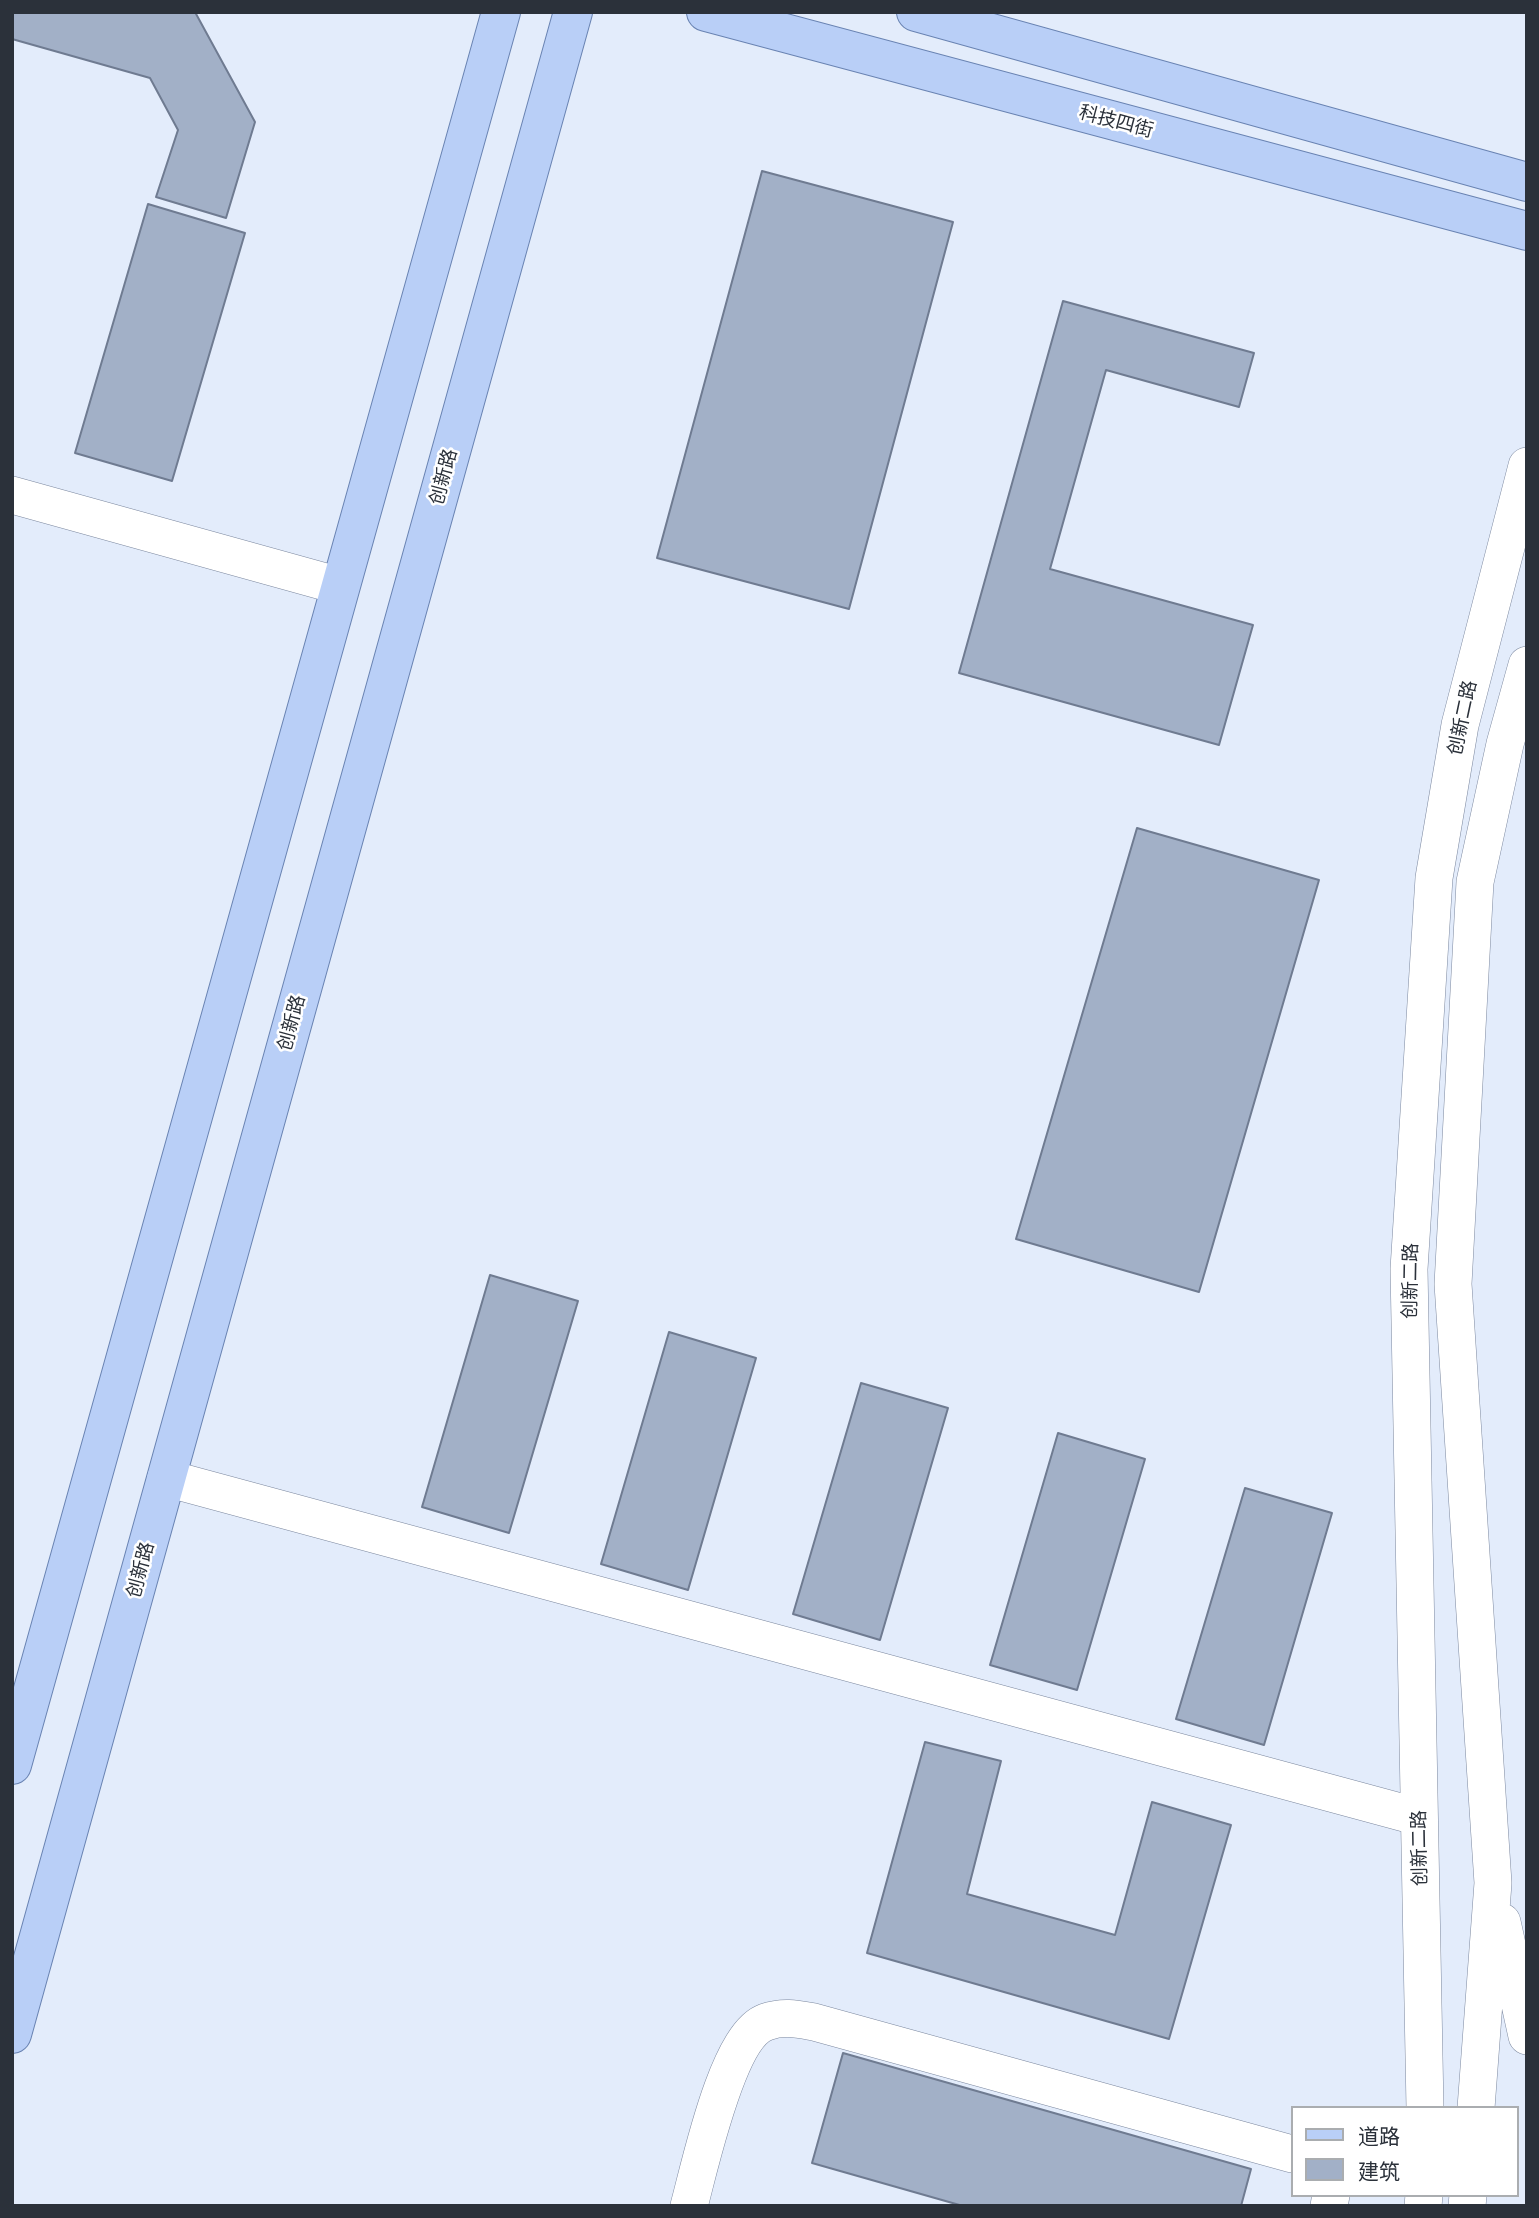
<!DOCTYPE html>
<meta charset="utf-8">
<style>
body{margin:0}
#map{position:relative;width:1539px;height:2218px;overflow:hidden;background:#e3ecfb;font-family:"IBM Plex Sans","Noto Sans SC",sans-serif}
canvas{display:block}
.frame{position:absolute;inset:0;border:14px solid #2b313a;pointer-events:none}
.legend{position:absolute;left:1291px;top:2106px;width:228px;height:91px;box-sizing:border-box;background:#fff;border:2px solid #aaadb0;margin:0;padding:9px 12px;list-style:none;font-size:21px;color:#2b313a}
.legend li{display:flex;align-items:center;gap:14px;height:35px}
.legend b{width:35px;border:2px solid #aaadb0}
</style>
<div id="map">
<canvas width="1539" height="2218"></canvas>
<div class="frame"></div>
<ul class="legend">
<li><b style="height:9px;background:#b9cff7"></b>道路</li>
<li><b style="height:19px;background:#a2b0c7"></b>建筑</li>
</ul>
</div>
<script>
const context = document.querySelector('canvas').getContext('2d');
context.lineJoin = 'round';
function paint(path, color) { context.fillStyle = color; context.fill(path, 'evenodd'); }
function stroke(path, color, width, dash) { context.strokeStyle = color; context.lineWidth = width; context.lineCap = dash ? 'butt' : 'round'; context.setLineDash(dash || []); context.stroke(path); }
function drawText(font, color, halo, rows, align = 'center') {
  context.font = font + ' "IBM Plex Sans","Noto Sans SC",sans-serif'; context.lineWidth = 5; context.setLineDash([]); context.textBaseline = 'middle'; context.strokeStyle = halo; context.fillStyle = color; for (const [text, x, y, turn = 0] of rows) {
    context.save(); context.translate(x, y); context.rotate((+turn || 0) * Math.PI / 180); context.textAlign = isNaN(turn) ? turn : align; if (halo) context.strokeText(text, 0, 0); context.fillText(text, 0, 0); context.restore();
  }
}
const building = new Path2D(`
 M 12,12 L 195,12 L 255,122 L 226,218 L 156,197 L 178,130 L 150,78 L 12,39 Z
 M 762,171 L 953,222 L 849,609 L 657,558 Z
 M 148,204 L 245,233 L 172,481 L 75,453 Z
 M 1063,301 L 1254,353 L 1239,407 L 1106,370 L 1050,569 L 1253,625 L 1219,745 L 959,673 Z
 M 1137,828 L 1319,880 L 1199,1292 L 1016,1239 Z
 M 490,1275 L 578,1301 L 509,1533 L 422,1507 Z
 M 669,1332 L 756,1358 L 688,1590 L 601,1564 Z
 M 861,1383 L 948,1408 L 880,1640 L 793,1614 Z
 M 1058,1433 L 1145,1459 L 1077,1690 L 990,1665 Z
 M 1245,1488 L 1332,1513 L 1264,1745 L 1176,1719 Z
 M 925,1742 L 1001,1761 L 967,1894 L 1115,1935 L 1152,1802 L 1231,1825 L 1169,2039 L 867,1953 Z
 M 843,2053 L 1251,2169 L 1241,2206 L 963,2206 L 812,2163 Z`);
const minor = new Path2D(`
 M 12,495 L 340,586
 M 166,1478 L 1419,1817
 M 1502,1922 L 1527,2036
 M 1425,2108 L 1409,1269 L 1434,878 L 1460,725 L 1527,466
 M 1476,2108 L 1493,1883 L 1453,1284 L 1475,882 L 1505,744 L 1527,665
 M 689,2206 C 700,2166 727,2036 766,2022 C 783,2016 797,2019 814,2022 L 1292,2154
 M 1329,2206 L 1331,2195
 M 1423,2206 L 1424,2195
 M 1467,2206 L 1468,2195`);
const major = new Path2D(`
 M 706,12 L 1527,231
 M 916,12 L 1527,182
 M 12,1765 L 501,12
 M 12,2034 L 573,12`);
const streetNames = [
 ["科技四街",1116,122,15],
 ["创新路",444,477,-75],
 ["创新二路",1463,718,-78],
 ["创新路",292,1023,-75],
 ["创新二路",1411,1281,-89],
 ["创新路",141,1570,-75],
 ["创新二路",1420,1848,-91]
];
paint(building, '#a2b0c7');
stroke(building, '#6f7b91', 2);
stroke(minor, '#7c889f', 38);
stroke(major, '#6983b2', 40);
stroke(minor, '#fff', 37);
stroke(major, '#b9cff7', 38);
drawText('19px', '#2b313a', '#fff', streetNames);
</script>
